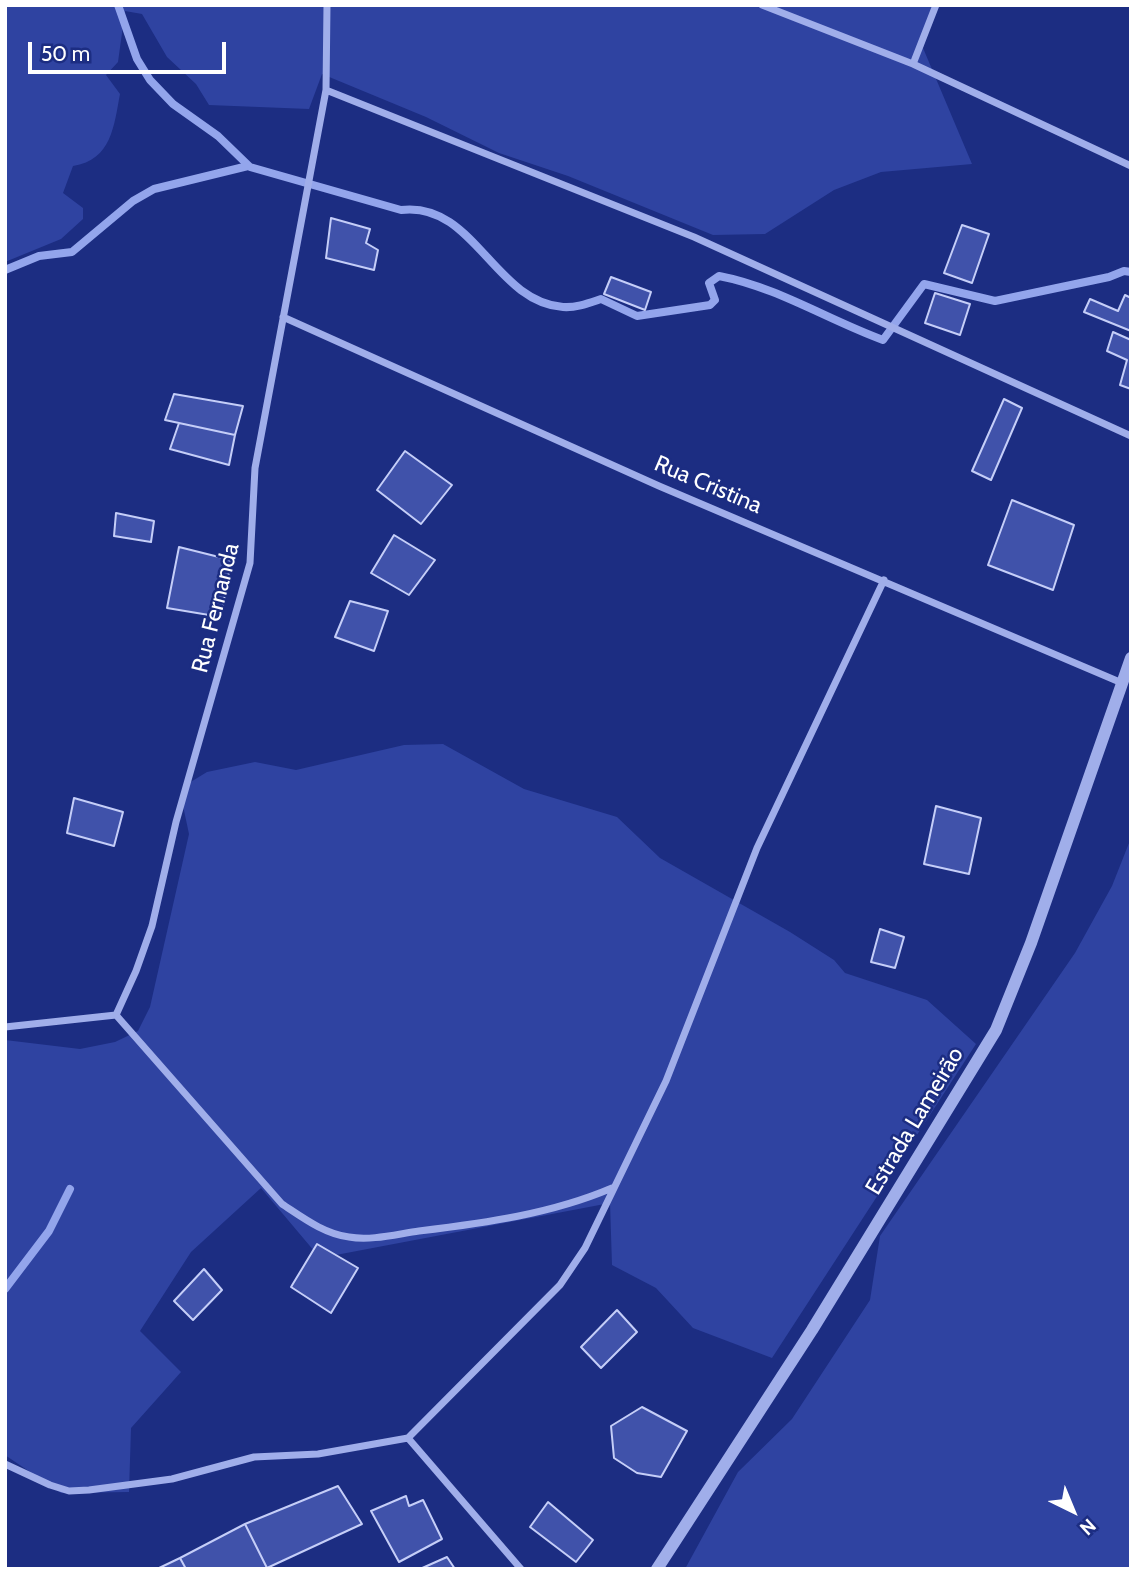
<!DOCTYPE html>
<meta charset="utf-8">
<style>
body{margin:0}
#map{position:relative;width:1136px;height:1574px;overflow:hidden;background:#1c2d82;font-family:Cabin,sans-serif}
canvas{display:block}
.frame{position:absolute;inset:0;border:7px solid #fff;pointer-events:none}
.north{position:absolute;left:1038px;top:1476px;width:70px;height:70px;-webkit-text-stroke:5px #1c2d82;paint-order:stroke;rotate:137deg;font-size:19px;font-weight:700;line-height:28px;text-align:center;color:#fff}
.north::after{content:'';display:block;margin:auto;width:24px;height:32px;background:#fff;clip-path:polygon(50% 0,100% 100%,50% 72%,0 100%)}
.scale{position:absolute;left:28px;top:42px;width:198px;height:32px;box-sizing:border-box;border:4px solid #fff;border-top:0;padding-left:9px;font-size:21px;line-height:24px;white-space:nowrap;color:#fff;-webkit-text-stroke:5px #1c2d82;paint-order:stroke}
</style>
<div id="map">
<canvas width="1136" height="1574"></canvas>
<div class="frame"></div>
<div class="north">N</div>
<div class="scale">50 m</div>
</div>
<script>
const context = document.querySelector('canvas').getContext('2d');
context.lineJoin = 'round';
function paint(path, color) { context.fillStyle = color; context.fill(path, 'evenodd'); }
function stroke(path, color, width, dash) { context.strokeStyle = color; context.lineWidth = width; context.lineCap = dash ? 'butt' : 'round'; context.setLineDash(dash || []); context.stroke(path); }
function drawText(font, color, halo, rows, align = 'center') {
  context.font = font + ' Cabin,sans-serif'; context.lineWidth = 5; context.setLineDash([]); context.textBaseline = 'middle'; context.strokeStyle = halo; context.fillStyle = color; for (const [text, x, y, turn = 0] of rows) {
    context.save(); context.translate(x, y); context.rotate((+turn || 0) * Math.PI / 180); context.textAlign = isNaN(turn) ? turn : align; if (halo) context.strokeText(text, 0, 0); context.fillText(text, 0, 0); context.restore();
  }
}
const green = new Path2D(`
 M 5,5 L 936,5 L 923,48 L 972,164 L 881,172 L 834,190 L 765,234 L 713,235 L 568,176 L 499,153 L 426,117 L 322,74 L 309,109 L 209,105 L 196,84 L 167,57 L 142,14 L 125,11 L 118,62 L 106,75 L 120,94 C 114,125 112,160 73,166 L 63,193 L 83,208 L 83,219 L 61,239 L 5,262 Z
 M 443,744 L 524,789 L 617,817 L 660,858 L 790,932 L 834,960 L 845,973 L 927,1000 L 976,1044 L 772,1358 L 693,1328 L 656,1288 L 612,1265 L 610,1203 L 320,1258 L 261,1188 L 191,1252 L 140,1331 L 181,1372 L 131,1428 L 129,1492 L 61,1493 L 5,1455 L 5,1040 L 80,1049 L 115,1042 L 138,1031 L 150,1007 L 189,834 L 182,801 L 189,783 L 207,772 L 255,762 L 296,770 L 404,745 Z
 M 1131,838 L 1131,1569 L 685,1569 L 738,1472 L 792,1419 L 870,1300 L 880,1236 L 1075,953 L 1112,886 Z`);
const stream = new Path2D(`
 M 118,5 L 137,59 L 150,80 L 173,104 L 218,136 L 250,167 L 401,210 C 474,201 494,302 563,307 C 576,308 589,303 601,299 L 637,316 L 710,305 L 715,300 L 709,283 L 719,276 C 777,287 828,320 883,340 L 924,284 L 995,301 L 1109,277 L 1124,271 L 1131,272
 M 5,270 L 39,256 L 72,252 L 133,201 L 154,189 L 248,166
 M 5,1289 L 49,1231 L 70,1189`);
const building = new Path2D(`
 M 331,218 L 370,229 L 366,243 L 378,250 L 374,270 L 326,258 Z
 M 962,225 L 989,234 L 972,283 L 944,273 Z
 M 611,277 L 651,292 L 645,310 L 604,294 Z
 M 935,293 L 970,304 L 960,335 L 925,323 Z
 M 1125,295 L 1131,298 L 1131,331 L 1084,312 L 1090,299 L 1118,311 Z
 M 1113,332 L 1131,340 L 1131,389 L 1120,385 L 1127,360 L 1107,351 Z
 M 174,394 L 243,406 L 235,435 L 165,420 Z
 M 1004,399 L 1022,408 L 991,480 L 972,471 Z
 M 179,423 L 235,435 L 229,465 L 170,449 Z
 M 405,451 L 452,485 L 421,524 L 377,490 Z
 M 1012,500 L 1074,525 L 1053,590 L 988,565 Z
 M 116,513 L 154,521 L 151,542 L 114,536 Z
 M 394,535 L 435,560 L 409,595 L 371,573 Z
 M 179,547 L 231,560 L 221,617 L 167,608 Z
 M 350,601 L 388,611 L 374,651 L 335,637 Z
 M 74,798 L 123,812 L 114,846 L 67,833 Z
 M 936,806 L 981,818 L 969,874 L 924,864 Z
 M 880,929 L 904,937 L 895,968 L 871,962 Z
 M 317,1244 L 358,1268 L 331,1313 L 291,1287 Z
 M 204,1269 L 222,1290 L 193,1320 L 174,1301 Z
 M 617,1310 L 637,1332 L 601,1368 L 581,1347 Z
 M 642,1407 L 687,1431 L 661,1477 L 637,1473 L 614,1458 L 611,1426 Z
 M 338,1486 L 362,1524 L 267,1568 L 245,1524 Z
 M 406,1496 L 409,1506 L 423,1500 L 442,1539 L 399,1562 L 371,1511 Z
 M 548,1502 L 593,1540 L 576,1562 L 530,1527 Z
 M 245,1524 L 267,1568 L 186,1569 L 180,1558 Z
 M 447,1557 L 455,1569 L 420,1569 Z
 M 180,1558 L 186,1569 L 157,1569 Z`);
const minor = new Path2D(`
 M 762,5 L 913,64 L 1131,166
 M 913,64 L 936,5
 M 326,90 L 694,237 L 1131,436
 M 283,317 L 659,486 L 1122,683
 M 116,1015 L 282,1204 C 302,1217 324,1234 349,1237 C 371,1241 397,1234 419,1231 C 485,1223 551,1214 612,1188
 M 5,1027 L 116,1015 L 136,971 L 152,926 L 176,822 L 250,563 L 255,468 L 326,90 L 327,5
 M 5,1464 L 50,1485 L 69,1491 L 89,1490 L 172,1479 L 254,1457 L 318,1454 L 408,1438
 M 521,1569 L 408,1438 L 560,1285 L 585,1248 L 666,1081 L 757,848 L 884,580`);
const tertiary = new Path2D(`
 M 657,1569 L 812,1330 L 996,1030 L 1031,943 L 1131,658`);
const streetNames = [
 ["Rua Cristina",708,485,23],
 ["Rua Fernanda",216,608,-76],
 ["Estrada Lameirão",915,1121,-59]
];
paint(green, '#2f43a1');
stroke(stream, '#93a5ec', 8);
paint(building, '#4052aa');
stroke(building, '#c5cef8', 2);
stroke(minor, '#a0aeea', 7);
stroke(tertiary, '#a0aeea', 12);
drawText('23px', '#fff', '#1c2d82', streetNames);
</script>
